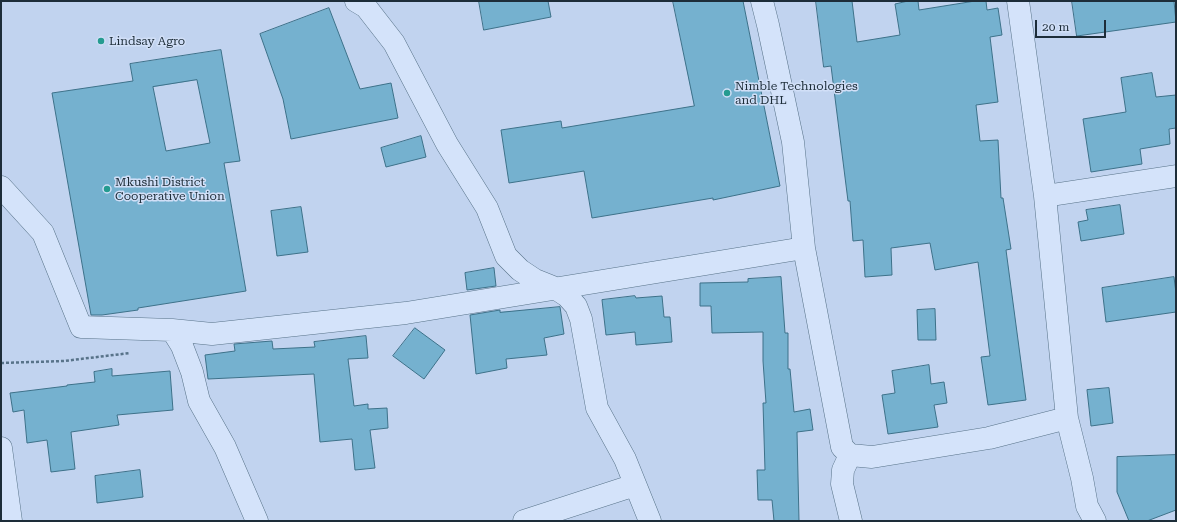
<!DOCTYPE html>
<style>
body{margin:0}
#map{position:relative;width:1177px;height:522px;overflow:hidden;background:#c1d3ef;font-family:"Roboto Serif",serif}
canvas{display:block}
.frame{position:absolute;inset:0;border:2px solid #1d2d39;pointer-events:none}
.scale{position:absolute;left:1035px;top:20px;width:71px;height:18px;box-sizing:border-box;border:2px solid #1d2d39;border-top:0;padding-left:5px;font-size:12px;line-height:14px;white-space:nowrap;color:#1d2d39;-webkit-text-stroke:3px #d1dff7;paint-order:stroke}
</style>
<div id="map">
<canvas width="1177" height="522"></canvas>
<div class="frame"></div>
<div class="scale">20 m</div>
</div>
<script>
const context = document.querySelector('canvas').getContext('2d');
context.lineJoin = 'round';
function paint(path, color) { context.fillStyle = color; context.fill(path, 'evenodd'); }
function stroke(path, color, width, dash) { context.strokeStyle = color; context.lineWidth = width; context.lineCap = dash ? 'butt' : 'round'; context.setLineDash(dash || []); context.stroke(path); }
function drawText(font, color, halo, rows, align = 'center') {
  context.font = font + ' "Roboto Serif",serif'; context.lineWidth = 3; context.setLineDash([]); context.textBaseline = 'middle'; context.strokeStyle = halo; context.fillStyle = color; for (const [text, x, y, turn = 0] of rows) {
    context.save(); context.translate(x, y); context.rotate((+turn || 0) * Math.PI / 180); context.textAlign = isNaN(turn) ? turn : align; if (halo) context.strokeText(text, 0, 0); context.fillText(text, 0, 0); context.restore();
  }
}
const building = new Path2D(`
 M 479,1 L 548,1 L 551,17 L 484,30 Z
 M 673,1 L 743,1 L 780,186 L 713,200 L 713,198 L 592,218 L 584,171 L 509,183 L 501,130 L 561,121 L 562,128 L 694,106 Z
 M 816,1 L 852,1 L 857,42 L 900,35 L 895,4 L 908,1 L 918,1 L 919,10 L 975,1 L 986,1 L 987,10 L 998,8 L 1002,35 L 990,37 L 998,102 L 976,105 L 980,141 L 998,140 L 1001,198 L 1003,198 L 1011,249 L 1006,250 L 1026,400 L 988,405 L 981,357 L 990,356 L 978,262 L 935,270 L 930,243 L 891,248 L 892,275 L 865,277 L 863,240 L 853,241 L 850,201 L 848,201 L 831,66 L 824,67 Z
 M 1072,1 L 1174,1 L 1176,22 L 1077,36 Z
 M 329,8 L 360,89 L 391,83 L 398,118 L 291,139 L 283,99 L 260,34 Z
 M 221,50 L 240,161 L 224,163 L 246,291 L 138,308 L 138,310 L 102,315 L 91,315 L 52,93 L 133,81 L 130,64 ZM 197,80 L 210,143 L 166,151 L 153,87 Z
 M 1152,73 L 1156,97 L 1176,95 L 1176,128 L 1169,129 L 1170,144 L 1140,149 L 1142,164 L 1091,172 L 1083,119 L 1126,112 L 1121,78 Z
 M 421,136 L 426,157 L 386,167 L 381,148 Z
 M 1120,205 L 1124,234 L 1081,241 L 1078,222 L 1088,220 L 1086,210 Z
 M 301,207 L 308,252 L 277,256 L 271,211 Z
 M 494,268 L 496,286 L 467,290 L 465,273 Z
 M 781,277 L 785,333 L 788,333 L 788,369 L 790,369 L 794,412 L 810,409 L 813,430 L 797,432 L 799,521 L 774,521 L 772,500 L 758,500 L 757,470 L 765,470 L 763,403 L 766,403 L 763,361 L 763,332 L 712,333 L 711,306 L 700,306 L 700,283 L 748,282 L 748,279 Z
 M 1174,277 L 1176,293 L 1176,312 L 1106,322 L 1102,288 Z
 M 635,296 L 636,298 L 662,296 L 664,317 L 670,317 L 672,342 L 636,345 L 635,332 L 606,335 L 602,300 Z
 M 560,307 L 564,334 L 544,338 L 547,355 L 506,359 L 507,368 L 476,374 L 470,315 L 500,310 L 500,312 Z
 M 935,309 L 936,340 L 918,340 L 917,310 Z
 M 415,328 L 445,350 L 424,379 L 393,356 Z
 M 366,336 L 368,358 L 348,359 L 354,406 L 368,404 L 368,409 L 387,408 L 388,428 L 370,430 L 375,468 L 355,470 L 352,439 L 320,442 L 314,374 L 208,379 L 205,355 L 235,351 L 234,344 L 272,341 L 273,349 L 315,347 L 314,342 Z
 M 929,365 L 931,384 L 944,382 L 947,403 L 934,405 L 938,427 L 888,434 L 882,395 L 895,393 L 892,371 Z
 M 112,369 L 112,376 L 170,371 L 173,410 L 117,415 L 119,425 L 71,432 L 75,469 L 51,472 L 47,440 L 27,443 L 24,410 L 13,412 L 10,393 L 67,386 L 67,385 L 95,382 L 94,372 Z
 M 1109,388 L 1113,423 L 1091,426 L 1087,390 Z
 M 1176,455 L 1176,510 L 1147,521 L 1129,521 L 1117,492 L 1117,457 Z
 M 140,470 L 143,497 L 97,503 L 95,476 Z`);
const path = new Path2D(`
 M 1,363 L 64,361 L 130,353`);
const minor = new Path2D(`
 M 356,1 L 366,7 L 394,43 L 447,144 L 487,208 L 506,256 L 520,270 L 535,280 L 555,288 L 567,296 L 576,306 L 581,319 L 597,408 L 625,459 L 650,521
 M 762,1 L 768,25 L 793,142 L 804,248 L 842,447 L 850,455 L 872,457 L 989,438 L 1067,418
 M 1018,1 L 1045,196 L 1067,418 L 1082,478 L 1087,506 L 1095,521
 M 1,187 L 43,233 L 81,327 L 172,330 L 182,346 L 192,372 L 199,401 L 225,447 L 257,521
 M 1045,196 L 1176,176
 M 172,330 L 212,334 L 406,313 L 804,248
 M 1,448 L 11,521
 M 850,455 L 843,470 L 842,484 L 851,521
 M 524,521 L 635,485`);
const markers = [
 [101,41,4,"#259b90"],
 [727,93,4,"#259b90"],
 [107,189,4,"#259b90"]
];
const poiNames = [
 ["Lindsay Agro",109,41],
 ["Nimble Technologies",735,86],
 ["and DHL",735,100],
 ["Mkushi District",115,182],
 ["Cooperative Union",115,196]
];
paint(building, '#75b1cf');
stroke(building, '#3d7189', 1);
stroke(minor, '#587389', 23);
stroke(path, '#587389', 2.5, [3, 2]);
stroke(minor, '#d4e3fa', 22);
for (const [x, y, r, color] of markers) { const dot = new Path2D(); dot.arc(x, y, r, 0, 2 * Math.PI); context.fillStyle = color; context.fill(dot); stroke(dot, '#d1dff7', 1.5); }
drawText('12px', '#1d2d39', '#d1dff7', poiNames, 'left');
</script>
